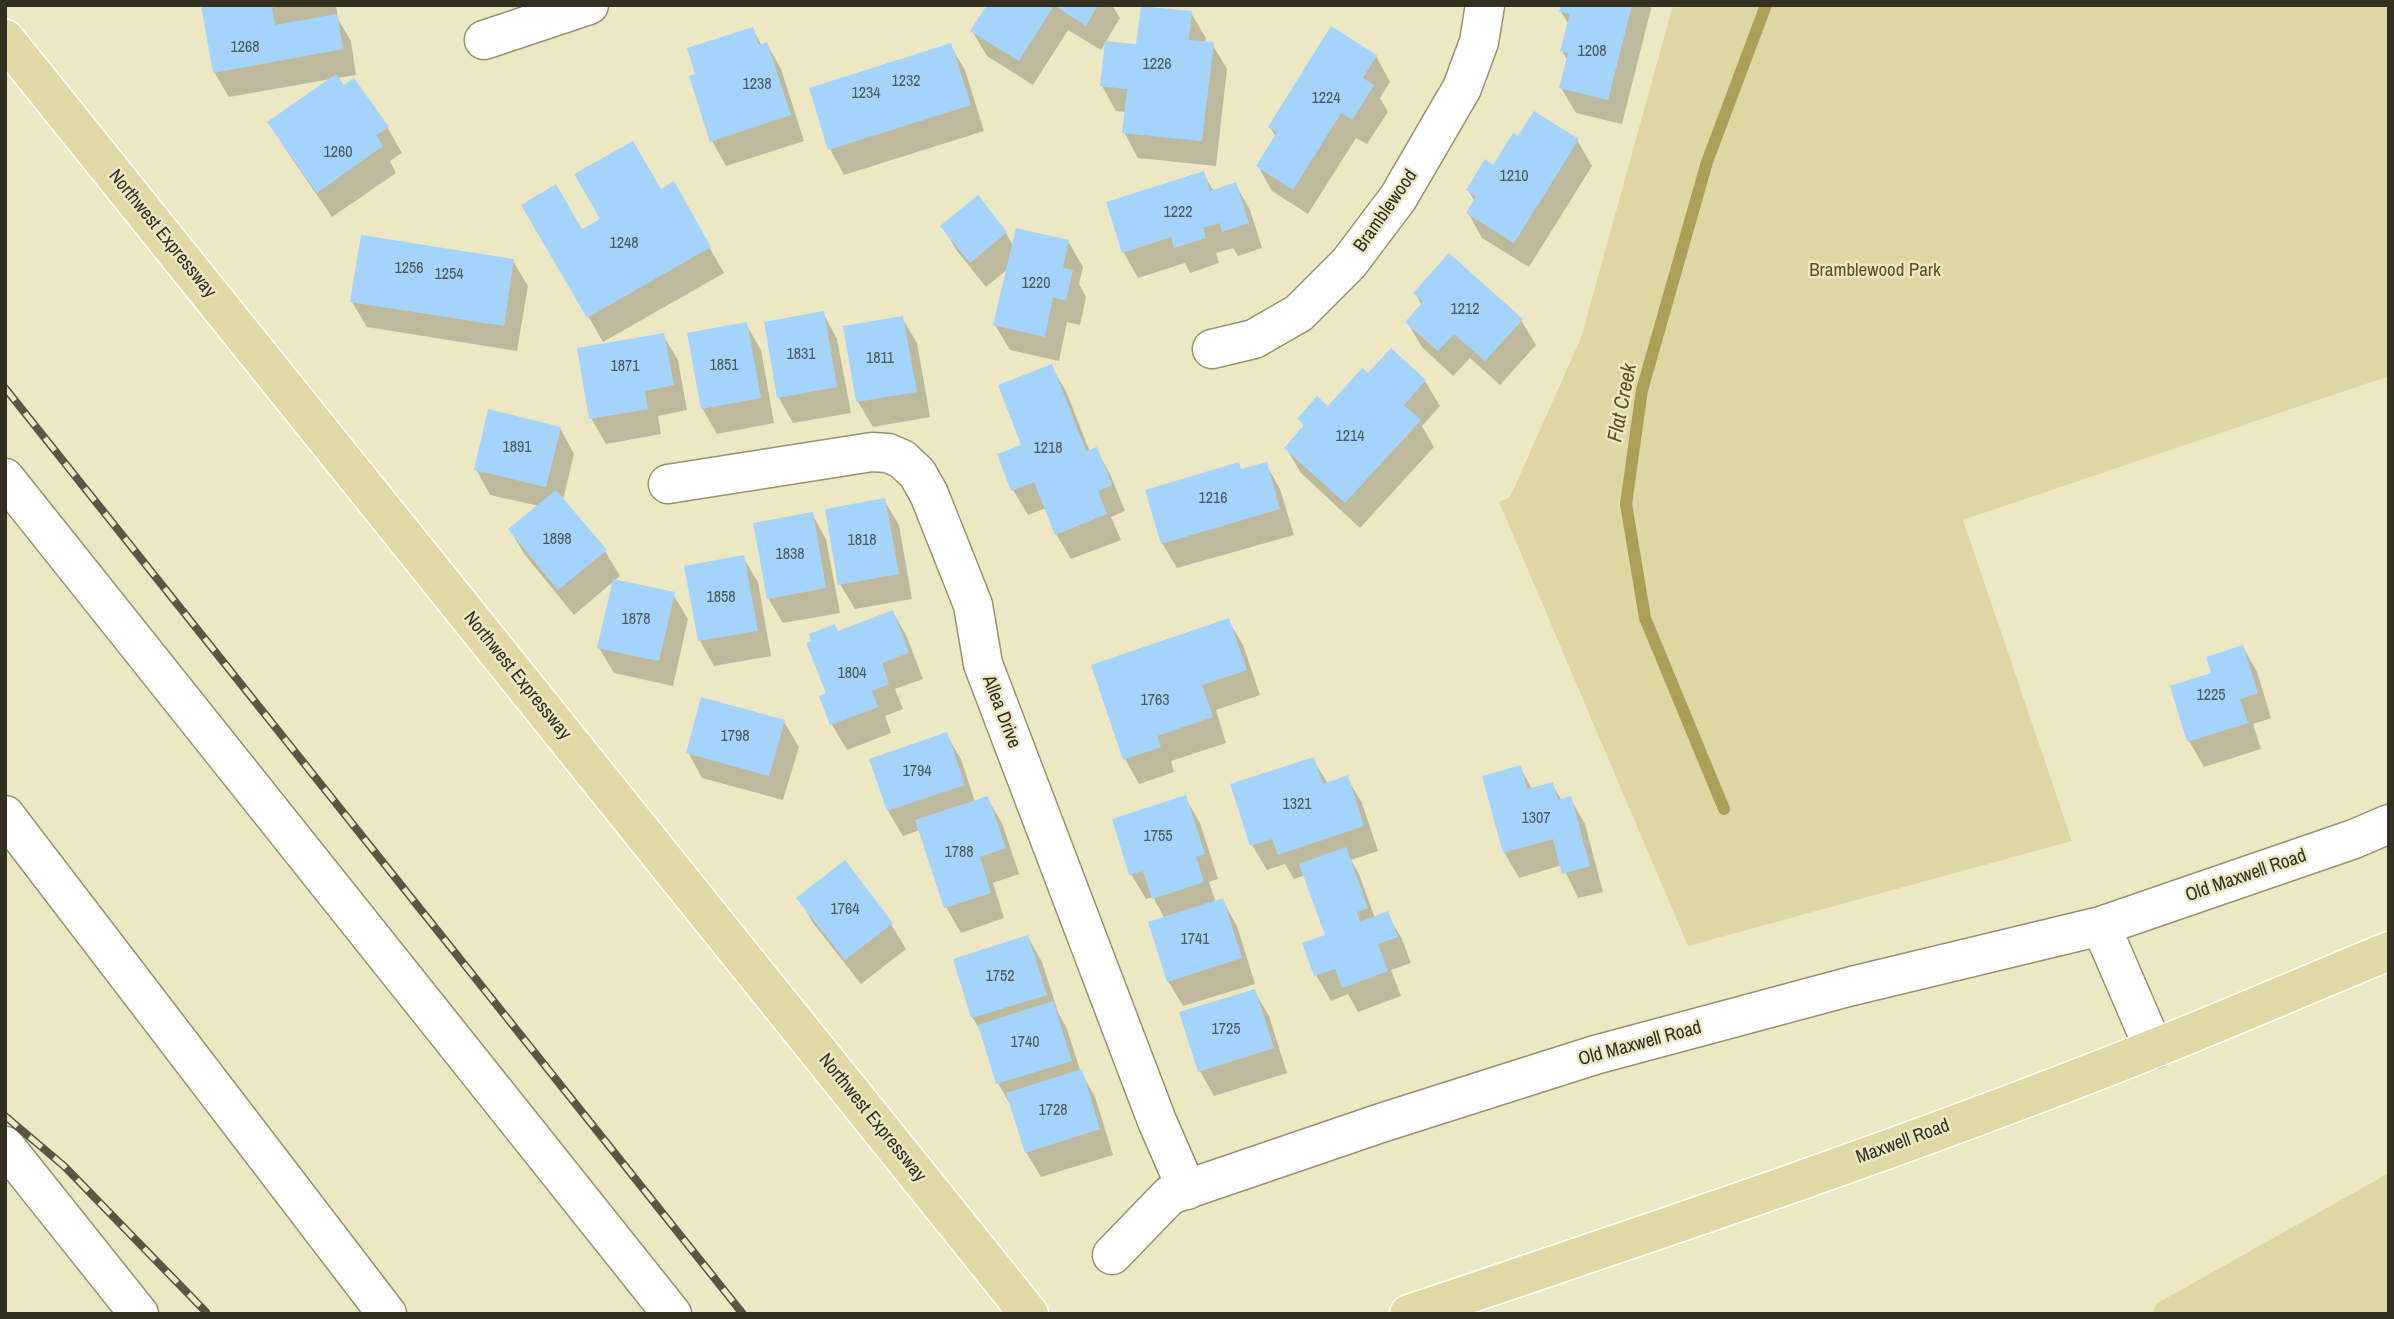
<!DOCTYPE html>
<style>
body{margin:0}
#map{position:relative;width:2394px;height:1319px;overflow:hidden;background:#ede8c4;font-family:"Archivo Narrow",sans-serif}
canvas{display:block}
.frame{position:absolute;inset:0;border:7px solid #333022;pointer-events:none}
</style>
<div id="map">
<canvas width="2394" height="1319"></canvas>
<div class="frame"></div>
</div>
<script>
const context = document.querySelector('canvas').getContext('2d');
context.lineJoin = 'round';
function paint(path, color) { context.fillStyle = color; context.fill(path, 'evenodd'); }
function stroke(path, color, width, dash) { context.strokeStyle = color; context.lineWidth = width; context.lineCap = dash ? 'butt' : 'round'; context.setLineDash(dash || []); context.stroke(path); }
function drawText(font, color, halo, rows, align = 'center') {
  context.font = font + ' "Archivo Narrow",sans-serif'; context.lineWidth = 5; context.setLineDash([]); context.textBaseline = 'middle'; context.strokeStyle = halo; context.fillStyle = color; for (const [text, x, y, turn = 0] of rows) {
    context.save(); context.translate(x, y); context.rotate((+turn || 0) * Math.PI / 180); context.textAlign = isNaN(turn) ? turn : align; if (halo) context.strokeText(text, 0, 0); context.fillText(text, 0, 0); context.restore();
  }
}
const green = new Path2D(`
 M 1673,5 L 2389,5 L 2389,376 L 1963,520 L 2072,841 L 1688,946 L 1499,502 L 1510,497 L 1581,338 Z
 M 2389,1173 L 2389,1314 L 2152,1314 L 2156,1304 Z`);
const shadow = new Path2D(`
 M 203,5 L 336,5 L 338,19 L 351,41 L 356,75 L 337,78 L 344,87 L 387,127 L 402,153 L 390,161 L 396,173 L 332,217 L 284,147 L 269,122 L 331,79 L 229,97 L 214,72 Z
 M 989,5 L 1112,5 L 1120,18 L 1101,50 L 1068,30 L 1033,85 L 987,56 L 972,31 Z
 M 1562,5 L 1652,5 L 1622,124 L 1576,113 L 1561,88 L 1568,61 L 1562,51 L 1569,25 L 1561,12 Z
 M 1191,13 L 1206,38 L 1205,43 L 1212,44 L 1227,69 L 1216,166 L 1138,158 L 1124,132 L 1126,112 L 1116,111 L 1102,86 L 1138,46 Z
 M 753,29 L 762,46 L 767,44 L 781,69 L 804,141 L 726,166 L 712,141 L 698,75 Z
 M 950,45 L 965,70 L 984,131 L 844,175 L 830,149 L 811,89 Z
 M 1376,56 L 1390,82 L 1380,98 L 1388,112 L 1367,144 L 1356,138 L 1308,214 L 1272,191 L 1258,166 L 1276,137 L 1270,127 Z
 M 1577,140 L 1592,166 L 1529,267 L 1482,238 L 1468,213 L 1475,202 L 1468,190 L 1494,167 Z
 M 1203,173 L 1214,192 L 1236,185 L 1250,210 L 1262,248 L 1238,256 L 1233,248 L 1216,253 L 1219,263 L 1190,273 L 1185,263 L 1138,278 L 1124,253 L 1108,203 Z
 M 673,184 L 724,273 L 603,342 L 524,205 L 582,232 Z
 M 978,197 L 1006,233 L 1014,247 L 1068,241 L 1083,267 L 1079,284 L 1086,297 L 1080,325 L 1067,322 L 1059,361 L 1010,350 L 995,325 L 1009,268 L 986,287 L 957,251 L 942,226 Z
 M 513,261 L 528,286 L 517,351 L 367,327 L 352,302 Z
 M 1415,293 L 1521,320 L 1536,345 L 1500,385 L 1470,358 L 1453,376 L 1422,347 L 1407,322 L 1422,306 Z
 M 823,313 L 837,339 L 851,413 L 793,423 L 779,398 Z
 M 902,318 L 917,343 L 930,417 L 873,427 L 858,402 L 845,328 Z
 M 746,324 L 761,350 L 774,423 L 717,434 L 702,408 Z
 M 663,335 L 678,360 L 687,410 L 658,416 L 661,434 L 606,444 L 591,418 Z
 M 1051,366 L 1066,391 L 1090,452 L 1096,449 L 1110,474 L 1125,511 L 1111,517 L 1121,540 L 1071,559 L 1056,534 L 1046,508 L 1028,515 L 1013,490 L 1024,446 Z
 M 1369,376 L 1425,381 L 1440,406 L 1422,426 L 1434,447 L 1360,528 L 1301,473 L 1286,448 L 1305,428 L 1300,419 L 1328,409 Z
 M 560,428 L 574,454 L 563,500 L 605,551 L 620,576 L 614,581 L 673,594 L 688,619 L 673,686 L 614,673 L 599,648 L 614,581 L 574,615 L 525,555 L 510,530 L 539,506 L 490,495 L 476,469 Z
 M 1266,464 L 1280,489 L 1294,535 L 1177,568 L 1162,543 L 1242,471 Z
 M 884,500 L 899,525 L 912,599 L 855,609 L 840,584 Z
 M 812,514 L 826,539 L 840,613 L 783,623 L 768,598 Z
 M 743,557 L 758,582 L 771,656 L 714,666 L 700,641 L 686,567 Z
 M 893,612 L 907,637 L 923,679 L 895,689 L 903,709 L 885,716 L 891,733 L 847,750 L 832,725 L 822,697 L 828,694 L 838,633 Z
 M 1228,620 L 1243,645 L 1260,695 L 1216,710 L 1226,743 L 1171,761 L 1174,772 L 1139,784 L 1125,759 Z
 M 2243,647 L 2257,672 L 2271,718 L 2253,724 L 2261,749 L 2204,767 L 2189,741 L 2172,687 L 2213,674 Z
 M 784,722 L 799,747 L 783,800 L 702,778 L 688,752 Z
 M 946,734 L 961,759 L 975,802 L 987,798 L 1002,823 L 1019,874 L 993,883 L 1004,918 L 961,933 L 946,907 L 920,830 L 903,836 L 888,811 L 871,760 Z
 M 1313,759 L 1328,784 L 1347,778 L 1362,803 L 1378,851 L 1351,860 L 1359,874 L 1375,918 L 1387,914 L 1402,939 L 1411,963 L 1391,970 L 1401,996 L 1358,1012 L 1348,994 L 1331,1001 L 1316,975 L 1304,944 L 1327,936 L 1305,875 L 1294,879 L 1285,864 L 1267,870 L 1252,845 Z
 M 1520,767 L 1532,789 L 1552,784 L 1562,801 L 1570,798 L 1585,824 L 1603,892 L 1578,898 L 1562,865 L 1519,878 L 1504,852 Z
 M 1185,797 L 1200,823 L 1218,879 L 1209,882 L 1216,903 L 1223,901 L 1237,926 L 1255,984 L 1183,1006 L 1168,981 L 1165,919 L 1153,897 L 1146,899 L 1131,874 Z
 M 799,898 L 891,924 L 906,949 L 861,984 L 813,923 Z
 M 1028,937 L 1042,962 L 1058,1012 L 1067,1029 L 1080,1070 L 1095,1097 L 1113,1155 L 1041,1177 L 1026,1152 L 1012,1108 L 998,1083 L 982,1034 L 973,1018 L 955,960 Z
 M 1254,991 L 1269,1016 L 1287,1073 L 1214,1096 L 1200,1071 Z`);
const stream = new Path2D(`
 M 1724,809 L 1645,618 L 1626,504 L 1642,390 L 1707,162 L 1766,5`);
const building = new Path2D(`
 M 201,5 L 281,5 L 272,8 L 275,25 L 337,14 L 343,49 L 213,73 Z
 M 987,5 L 1098,5 L 1086,26 L 1054,5 L 1019,61 L 970,31 Z
 M 1561,5 L 1632,5 L 1608,100 L 1559,88 L 1568,53 L 1560,51 L 1570,14 L 1559,12 Z
 M 1141,6 L 1192,11 L 1189,40 L 1214,42 L 1202,141 L 1122,133 L 1127,89 L 1100,86 L 1105,41 L 1136,44 Z
 M 1331,26 L 1377,55 L 1363,78 L 1374,85 L 1352,120 L 1341,113 L 1293,190 L 1256,166 L 1277,132 L 1268,127 Z
 M 753,27 L 759,45 L 767,42 L 791,115 L 710,142 L 689,76 L 695,74 L 687,48 Z
 M 951,43 L 971,105 L 828,150 L 809,88 Z
 M 336,74 L 344,85 L 354,78 L 389,127 L 376,135 L 383,146 L 317,193 L 267,122 Z
 M 1534,111 L 1579,139 L 1514,243 L 1466,213 L 1476,196 L 1466,190 L 1485,159 L 1493,165 L 1513,133 L 1518,136 Z
 M 633,141 L 661,189 L 674,181 L 711,247 L 587,318 L 521,205 L 556,184 L 582,229 L 600,219 L 574,174 Z
 M 1204,171 L 1210,191 L 1236,182 L 1249,223 L 1222,232 L 1220,223 L 1203,228 L 1206,238 L 1174,248 L 1171,237 L 1122,253 L 1106,202 Z
 M 978,195 L 1007,232 L 970,263 L 940,226 Z
 M 1016,228 L 1069,240 L 1063,268 L 1073,270 L 1066,301 L 1053,297 L 1045,337 L 993,325 Z
 M 361,235 L 514,259 L 504,326 L 350,302 Z
 M 1449,253 L 1523,319 L 1485,361 L 1454,334 L 1438,351 L 1405,322 L 1423,302 L 1413,293 Z
 M 824,311 L 837,387 L 777,398 L 764,322 Z
 M 903,316 L 917,392 L 856,402 L 843,326 Z
 M 747,322 L 761,398 L 701,409 L 687,333 Z
 M 664,333 L 674,385 L 645,391 L 648,409 L 589,419 L 577,348 Z
 M 1391,348 L 1426,380 L 1404,405 L 1421,420 L 1345,503 L 1284,448 L 1304,425 L 1297,419 L 1317,396 L 1328,406 L 1362,368 L 1368,373 Z
 M 1052,364 L 1086,451 L 1097,447 L 1112,485 L 1098,491 L 1107,514 L 1055,535 L 1034,482 L 1011,491 L 997,454 L 1021,445 L 998,385 Z
 M 488,409 L 561,427 L 546,487 L 474,470 Z
 M 1239,462 L 1241,469 L 1267,462 L 1280,509 L 1161,544 L 1145,490 Z
 M 556,490 L 607,550 L 558,590 L 508,529 Z
 M 885,498 L 899,574 L 838,585 L 825,509 Z
 M 813,512 L 826,588 L 767,599 L 753,523 Z
 M 744,555 L 758,631 L 698,641 L 684,566 Z
 M 613,579 L 675,592 L 659,661 L 597,648 Z
 M 893,610 L 909,653 L 882,663 L 889,684 L 872,691 L 878,707 L 830,725 L 819,696 L 826,693 L 806,643 L 811,641 L 809,634 L 835,624 L 838,631 Z
 M 1229,618 L 1247,670 L 1202,685 L 1213,717 L 1157,736 L 1161,747 L 1123,760 L 1091,665 Z
 M 2243,645 L 2258,693 L 2240,699 L 2248,723 L 2187,742 L 2170,686 L 2211,673 L 2206,657 Z
 M 701,697 L 785,720 L 769,776 L 686,753 Z
 M 947,732 L 965,785 L 887,811 L 869,759 Z
 M 1314,757 L 1323,784 L 1348,775 L 1364,826 L 1278,855 L 1272,839 L 1250,846 L 1230,784 Z
 M 1521,765 L 1527,789 L 1553,782 L 1558,800 L 1571,796 L 1590,866 L 1562,874 L 1553,839 L 1503,853 L 1482,776 Z
 M 1186,795 L 1205,854 L 1196,857 L 1204,882 L 1152,899 L 1143,871 L 1129,875 L 1112,819 Z
 M 988,796 L 1006,848 L 980,857 L 991,893 L 944,908 L 915,820 Z
 M 1346,847 L 1368,908 L 1357,912 L 1360,922 L 1388,911 L 1398,937 L 1378,944 L 1388,971 L 1342,988 L 1335,969 L 1314,976 L 1302,943 L 1325,935 L 1299,864 Z
 M 845,860 L 893,923 L 845,960 L 796,898 Z
 M 1223,898 L 1242,958 L 1167,982 L 1148,922 Z
 M 1028,935 L 1047,995 L 971,1018 L 953,959 Z
 M 1255,989 L 1274,1048 L 1198,1072 L 1179,1012 Z
 M 1053,1001 L 1072,1061 L 996,1084 L 978,1025 Z
 M 1082,1069 L 1100,1129 L 1025,1153 L 1006,1093 Z`);
const minor = new Path2D(`
 M 484,40 L 589,5
 M 1212,349 L 1254,339 L 1299,313 L 1349,263 L 1398,198 L 1462,88 L 1479,42 L 1485,5
 M 5,478 L 672,1314
 M 668,484 L 872,452 L 888,453 L 902,459 L 917,473 L 929,494 L 973,605 L 983,664 L 1157,1121 L 1187,1190
 M 5,815 L 387,1314
 M 2101,926 L 2354,839 L 2389,824
 M 5,1146 L 139,1314
 M 1112,1255 L 1170,1195 L 1381,1123 L 1595,1055 L 1852,986 L 2101,926 L 2154,1049`);
const major = new Path2D(`
 M 5,39 L 1029,1314
 M 1409,1314 C 1659,1230 1910,1146 2155,1048 C 2233,1017 2311,983 2389,951`);
const rail = new Path2D(`
 M 5,388 L 743,1314
 M 5,1116 L 64,1166 L 206,1312`);
const numberNames = [
 ["1268",245,48],
 ["1208",1592,52],
 ["1226",1157,65],
 ["1232",906,82],
 ["1238",757,85],
 ["1234",866,94],
 ["1224",1326,99],
 ["1260",338,153],
 ["1210",1514,177],
 ["1222",1178,213],
 ["1248",624,244],
 ["1256",409,269],
 ["1254",449,275],
 ["1220",1036,284],
 ["1212",1465,310],
 ["1831",801,355],
 ["1811",880,359],
 ["1851",724,366],
 ["1871",625,367],
 ["1214",1350,437],
 ["1891",517,448],
 ["1218",1048,449],
 ["1216",1213,499],
 ["1898",557,540],
 ["1818",862,541],
 ["1838",790,555],
 ["1858",721,598],
 ["1878",636,620],
 ["1804",852,674],
 ["1225",2211,696],
 ["1763",1155,701],
 ["1798",735,737],
 ["1794",917,772],
 ["1321",1297,805],
 ["1307",1536,819],
 ["1755",1158,837],
 ["1788",959,853],
 ["1764",845,910],
 ["1741",1195,940],
 ["1752",1000,977],
 ["1725",1226,1030],
 ["1740",1025,1043],
 ["1728",1053,1111]
];
const streetNames = [
 ["Bramblewood",1386,211,-55],
 ["Northwest Expressway",162,234,51],
 ["Northwest Expressway",517,676,51],
 ["Allea Drive",1001,712,69],
 ["Old Maxwell Road",2246,876,-19],
 ["Old Maxwell Road",1640,1044,-15],
 ["Northwest Expressway",872,1118,51],
 ["Maxwell Road",1903,1142,-20]
];
const parkNames = [
 ["Bramblewood Park",1875,271]
];
const waterNames = [
 ["Flat Creek",1623,403,-79]
];
paint(green, '#ded7a3');
paint(shadow, '#0003');
stroke(stream, '#aba058', 12);
paint(building, '#a4d4fc');
stroke(minor, '#979270', 41);
stroke(major, '#fff', 41);
stroke(minor, '#fff', 38);
stroke(major, '#e0d8a5', 38);
stroke(rail, '#595643', 8);
stroke(rail, '#ede8c4', 5, [16]);
drawText('16px', '#4f5958', null, numberNames);
drawText('19px', '#333022', '#ede8c4', streetNames);
drawText('19px', '#5b521c', '#ede8c4', parkNames);
drawText('italic 21px', '#5a511b', '#ede8c4', waterNames);
</script>
